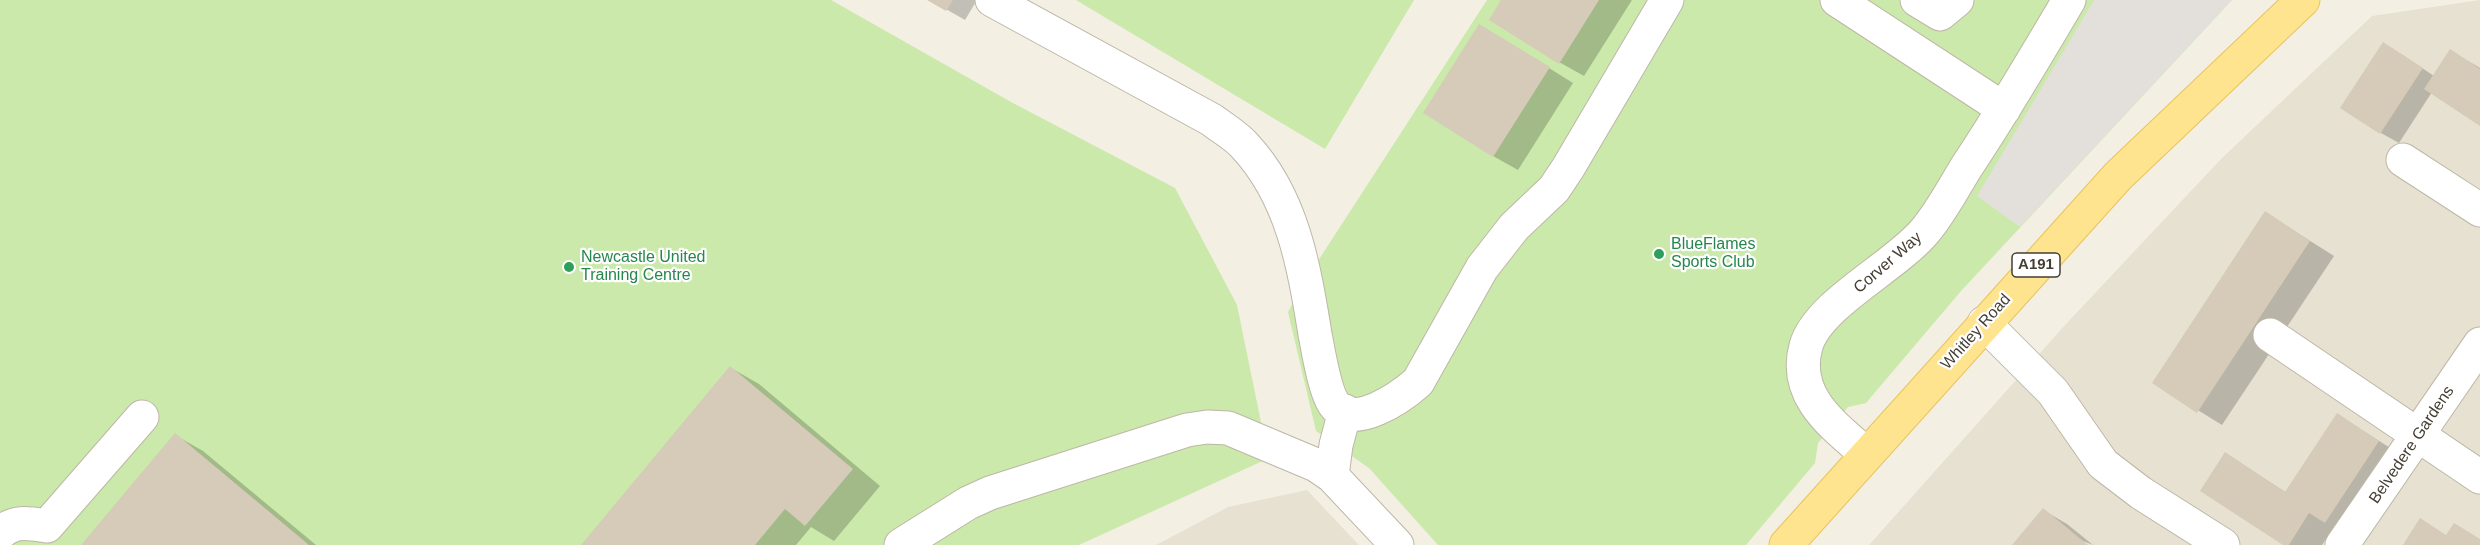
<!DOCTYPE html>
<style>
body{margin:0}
canvas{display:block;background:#f3efe3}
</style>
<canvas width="2480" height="545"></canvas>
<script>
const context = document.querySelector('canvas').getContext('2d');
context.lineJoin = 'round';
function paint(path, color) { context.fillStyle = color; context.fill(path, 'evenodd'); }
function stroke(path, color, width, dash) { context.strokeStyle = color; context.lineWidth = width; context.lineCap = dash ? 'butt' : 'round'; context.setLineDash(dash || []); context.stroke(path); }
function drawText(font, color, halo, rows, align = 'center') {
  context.font = font + ' Helvetica,sans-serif'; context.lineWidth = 4.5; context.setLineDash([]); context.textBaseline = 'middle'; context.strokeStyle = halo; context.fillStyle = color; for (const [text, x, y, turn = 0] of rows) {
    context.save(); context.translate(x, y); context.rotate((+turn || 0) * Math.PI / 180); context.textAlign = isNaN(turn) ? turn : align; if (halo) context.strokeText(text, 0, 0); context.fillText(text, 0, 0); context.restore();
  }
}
const residential = new Path2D(`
 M 2480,0 L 2480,545 L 1869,545 L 2066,324 L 2221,159 L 2372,16 Z
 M 1307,490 L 1359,545 L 1156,545 L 1228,507 Z`);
const green = new Path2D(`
 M 0,0 L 831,0 L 1011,102 L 1175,188 L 1237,305 L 1263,432 L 1280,453 L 1079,545 L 0,545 Z
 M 1076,0 L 1414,0 L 1325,149 Z
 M 1487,0 L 2232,0 L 1961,291 L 1866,403 L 1848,407 L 1818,443 L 1815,463 L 1746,545 L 1438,545 L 1369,468 L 1316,431 L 1288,312 L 1305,281 Z`);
const parking = new Path2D(`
 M 2094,0 L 2232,0 L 2020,227 L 1977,196 Z`);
const shadow = new Path2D(`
 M 930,0 L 977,0 L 965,20 Z
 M 1503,0 L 1632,0 L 1584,76 L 1559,62 Z
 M 1504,40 L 1573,83 L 1518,170 L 1493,156 Z
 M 2451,51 L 2480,68 L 2480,124 L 2432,92 L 2399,143 L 2381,133 L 2401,54 L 2434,76 Z
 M 2266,213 L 2334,256 L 2222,425 L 2154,383 Z
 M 731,368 L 759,384 L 880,486 L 834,541 L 811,527 L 796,545 L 583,545 Z
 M 2338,415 L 2403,456 L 2350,536 L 2334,527 L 2322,545 L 2286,545 L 2226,454 L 2287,493 Z
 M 175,435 L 203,451 L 316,545 L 83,545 Z
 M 2043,510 L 2067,524 L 2093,545 L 2083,541 L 2084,545 L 2014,545 Z`);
const building = new Path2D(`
 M 927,0 L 953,0 L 946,11 Z
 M 1501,0 L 1599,0 L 1559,64 L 1489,20 Z
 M 1479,24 L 1550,67 L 1493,157 L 1423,113 Z
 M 2383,42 L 2423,68 L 2380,134 L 2340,108 Z
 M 2450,49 L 2480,69 L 2480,126 L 2424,89 Z
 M 2265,211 L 2310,241 L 2197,413 L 2152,383 Z
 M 730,366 L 853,469 L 805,526 L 785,509 L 755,545 L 581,545 Z
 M 2337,413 L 2379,441 L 2325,523 L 2309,513 L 2289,545 L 2283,545 L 2200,491 L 2225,452 L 2285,492 Z
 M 175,433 L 309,545 L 81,545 Z
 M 2043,508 L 2088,545 L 2012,545 Z
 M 2420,518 L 2446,535 L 2454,523 L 2480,539 L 2480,545 L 2403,545 Z`);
const minor = new Path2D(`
 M 992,0 L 1212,120 C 1222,128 1235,135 1244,145 C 1293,197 1304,267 1315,334 C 1318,350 1325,392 1334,404 C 1353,432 1402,396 1418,382 L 1482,268 L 1514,227 L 1554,189 L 1568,168 L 1667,0
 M 1837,0 L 2004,109
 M 1917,0 L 1940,14 L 1957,0
 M 2403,160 L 2480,210
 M 1984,323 L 2053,392 L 2103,464 L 2141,493 L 2223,545
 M 2270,335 L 2480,477
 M 1866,454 C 1833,425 1792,396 1806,346 C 1818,304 1895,267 1925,231 C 1941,212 1954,187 1967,166 C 2003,112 2036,56 2069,0
 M 1332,476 L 1336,445 L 1345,411
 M 0,533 C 15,520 28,523 47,526 L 142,417
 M 901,545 L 968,503 L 990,493 L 1187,430 L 1207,427 L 1228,428 L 1316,465 L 1332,476 L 1397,545
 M 2342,545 L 2480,344`);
const major = new Path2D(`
 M 1786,545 L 2118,176 L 2303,0`);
const markers = [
 [1659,254,6,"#2e9e5b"],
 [569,267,6,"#2e9e5b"]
];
const shields = [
 [2036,265,48]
];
const shieldNames = [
 ["A191",2036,265]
];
const leisureNames = [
 ["BlueFlames",1671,245],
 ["Sports Club",1671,263],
 ["Newcastle United",581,258],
 ["Training Centre",581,276]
];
const streetNames = [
 ["Corver Way",1888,263,-41],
 ["Whitley Road",1976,332,-48],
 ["Belvedere Gardens",2412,445,-56]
];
paint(residential, '#e7e1d1');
paint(green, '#cae9aa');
paint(parking, '#e3e0dc');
paint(shadow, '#0003');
paint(building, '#d5cbb8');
stroke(minor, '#beb7a6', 35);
stroke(major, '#e8c45c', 35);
stroke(minor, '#fff', 33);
stroke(major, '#ffe490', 33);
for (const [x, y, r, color] of markers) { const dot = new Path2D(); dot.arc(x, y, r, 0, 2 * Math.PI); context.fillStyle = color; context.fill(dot); stroke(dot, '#fff', 2); }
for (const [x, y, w] of shields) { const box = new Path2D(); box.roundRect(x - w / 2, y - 12, w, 24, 4.5); context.fillStyle = '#fff'; context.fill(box); stroke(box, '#453e33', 1.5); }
drawText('bold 15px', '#453e33', null, shieldNames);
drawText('16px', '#27864d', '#fff', leisureNames, 'left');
drawText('16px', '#453e33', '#fff', streetNames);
</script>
